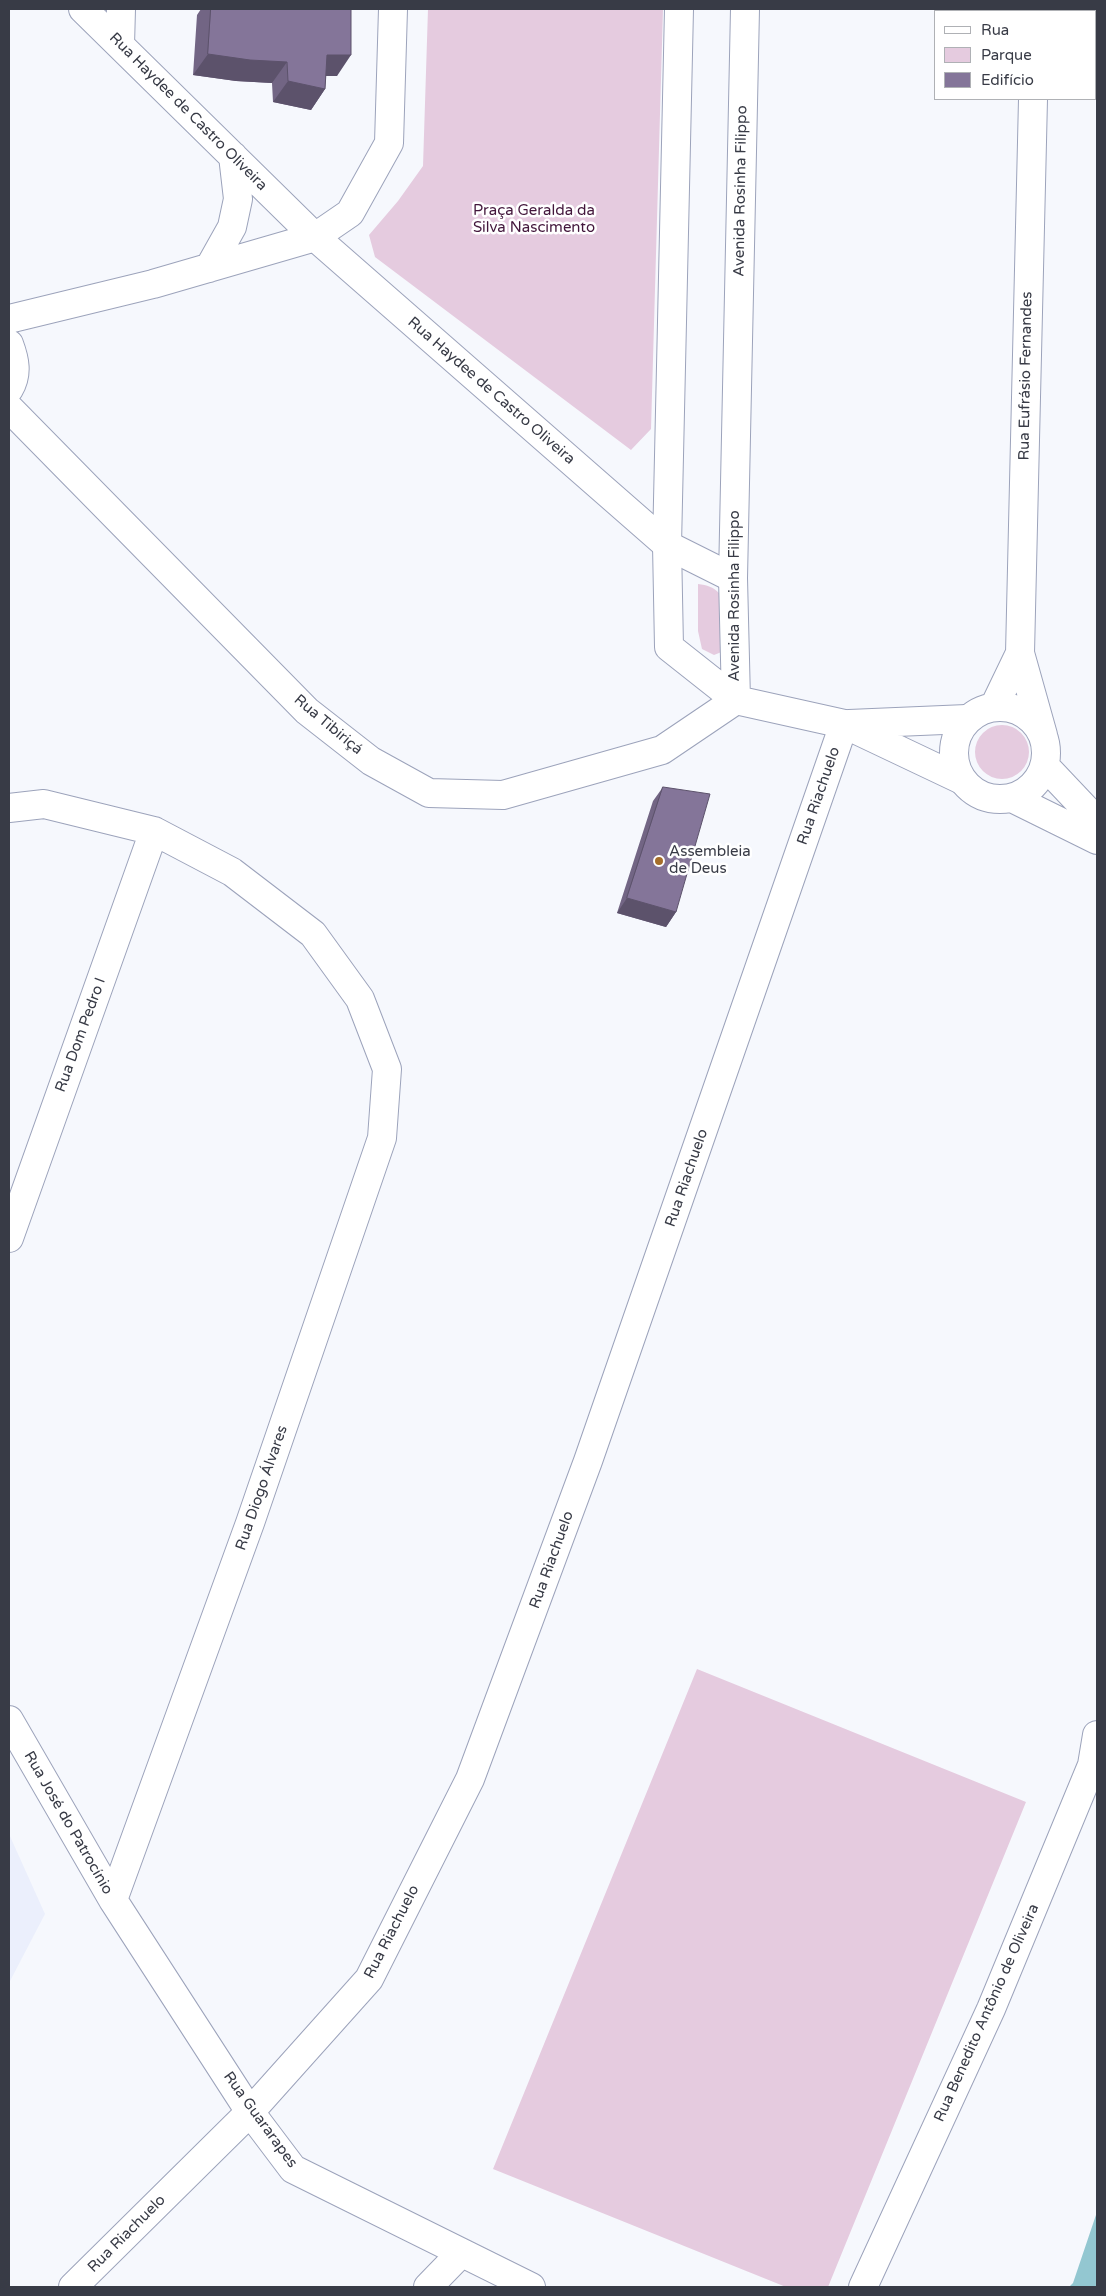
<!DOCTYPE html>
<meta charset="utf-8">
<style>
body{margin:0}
#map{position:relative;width:1106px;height:2296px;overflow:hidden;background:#f6f8fd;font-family:"Varela Round",sans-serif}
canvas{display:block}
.frame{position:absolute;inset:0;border:10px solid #383b46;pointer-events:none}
.legend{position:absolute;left:934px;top:10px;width:162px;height:90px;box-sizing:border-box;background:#fff;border:1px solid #afb1b5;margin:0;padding:6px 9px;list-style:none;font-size:15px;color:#383b46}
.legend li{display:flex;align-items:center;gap:10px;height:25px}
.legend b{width:25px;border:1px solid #afb1b5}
</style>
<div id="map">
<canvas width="1106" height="2296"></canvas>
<div class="frame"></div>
<ul class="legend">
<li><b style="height:6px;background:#fff"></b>Rua</li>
<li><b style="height:14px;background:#e5cbdf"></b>Parque</li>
<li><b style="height:14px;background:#847599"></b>Edifício</li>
</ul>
</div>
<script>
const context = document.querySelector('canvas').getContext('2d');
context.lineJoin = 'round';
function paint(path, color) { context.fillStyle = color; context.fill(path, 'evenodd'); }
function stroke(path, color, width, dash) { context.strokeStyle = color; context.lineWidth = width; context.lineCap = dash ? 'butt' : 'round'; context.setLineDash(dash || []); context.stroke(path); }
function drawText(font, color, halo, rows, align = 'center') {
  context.font = font + ' "Varela Round",sans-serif'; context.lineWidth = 5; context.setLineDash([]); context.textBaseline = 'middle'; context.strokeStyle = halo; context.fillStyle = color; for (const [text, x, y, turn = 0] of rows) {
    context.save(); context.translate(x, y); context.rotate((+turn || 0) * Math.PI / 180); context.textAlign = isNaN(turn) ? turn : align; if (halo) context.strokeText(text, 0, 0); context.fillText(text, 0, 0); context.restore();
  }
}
const built = new Path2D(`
 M 9,1834 L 45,1914 L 9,1983 Z`);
const green = new Path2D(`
 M 428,9 L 663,9 L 651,429 L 631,450 L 375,257 L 369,235 L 398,201 L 423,166 Z
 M 698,584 C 735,587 726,624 724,651 L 714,655 L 702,649 L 698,631 Z
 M975 752a27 27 0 1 1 54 0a27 27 0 1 1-54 0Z
 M 697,1669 L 1026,1802 L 828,2287 L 786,2287 L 493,2169 Z`);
const water = new Path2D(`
 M 1097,2212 L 1097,2287 L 1069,2287 L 1073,2283 Z`);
const street = new Path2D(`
 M 83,9 L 315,237 L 667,545 L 733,578
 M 1035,11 L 1035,9
 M 120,45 L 121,9
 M 1033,99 L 1020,653 L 1043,735
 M 209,268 L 232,227 L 238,199 L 233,156
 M 9,319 L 153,284 L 315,237 L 350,213 L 389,143 L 393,9
 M 9,344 C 15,360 18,374 9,389
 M 9,408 L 307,711 L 371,761 L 429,793 L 503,795 L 662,750 L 736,700
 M954 753a46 46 0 1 1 92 0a46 46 0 1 1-92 0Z
 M 994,707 L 1020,653
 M 1045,766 L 1097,821
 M 1012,798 L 1097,840
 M 9,808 L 44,804 L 154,831 L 232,872 L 313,934 L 360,999 L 387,1069 L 382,1138 L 250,1523 L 113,1900
 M 9,1238 L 154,831
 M 9,1720 L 113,1900 L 250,2112 L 293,2169 L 531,2287
 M 73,2287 L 250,2112 L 369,1979 L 470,1779 L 588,1461 L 844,724
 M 428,2287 L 461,2253
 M 863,2287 L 991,2009 L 1092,1765 L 1097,1735`);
const secondary = new Path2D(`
 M 679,9 L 667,545 L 669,647 L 736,700 L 844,724 L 962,780
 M 736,700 L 733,578 L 745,9
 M 849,724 L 967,719`);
const wall = new Path2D(`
 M 201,9 L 351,9 L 337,76 L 326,76 L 325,89 L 311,110 L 273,102 L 272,83 L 236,81 L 193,75 L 197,15 Z
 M 663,787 L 676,912 L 666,927 L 617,913 L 653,801 Z`);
const shadedWall = new Path2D(`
 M 208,54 L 287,62 L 272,83 L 236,81 L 193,75 Z
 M 327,55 L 351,55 L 337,76 L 312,76 Z
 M 288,81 L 325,89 L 311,110 L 273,102 Z
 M 627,898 L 676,912 L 666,927 L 617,913 Z`);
const building = new Path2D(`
 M 211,9 L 351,9 L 351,55 L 327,55 L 325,89 L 288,81 L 287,62 L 250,60 L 208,54 Z
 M 663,787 L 710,794 L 676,912 L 627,898 Z`);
const markers = [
 [659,861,5,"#a56e2a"]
];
const streetNames = [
 ["Rua Haydee de Castro Oliveira",188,112,45],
 ["Avenida Rosinha Filippo",741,191,-89],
 ["Rua Eufrásio Fernandes",1026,376,-89],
 ["Rua Haydee de Castro Oliveira",491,391,41],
 ["Avenida Rosinha Filippo",735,596,-90],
 ["Rua Tibiriçá",328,725,40],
 ["Rua Riachuelo",819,796,-71],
 ["Rua Dom Pedro I",81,1035,-70],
 ["Rua Riachuelo",687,1178,-71],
 ["Rua Diogo Álvares",262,1488,-71],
 ["Rua Riachuelo",552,1560,-70],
 ["Rua José do Patrocínio",68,1823,60],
 ["Rua Riachuelo",392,1932,-63],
 ["Rua Benedito Antônio de Oliveira",987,2013,-66],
 ["Rua Guararapes",260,2120,54],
 ["Rua Riachuelo",127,2234,-45]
];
const parkNames = [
 ["Praça Geralda da",534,211],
 ["Silva Nascimento",534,228]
];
const poiNames = [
 ["Assembleia",669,852],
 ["de Deus",669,869]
];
paint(built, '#ebeffc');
paint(green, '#e5cbdf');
paint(water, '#93c7d1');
stroke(street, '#9ca3bb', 30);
stroke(secondary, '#9ca3bb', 30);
stroke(street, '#fff', 28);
stroke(secondary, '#fff', 28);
paint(wall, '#726584');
paint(shadedWall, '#5c526b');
paint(building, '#847599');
stroke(building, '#5c526b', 1);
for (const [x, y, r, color] of markers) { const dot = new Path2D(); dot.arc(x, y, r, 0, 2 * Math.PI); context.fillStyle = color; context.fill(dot); stroke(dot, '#fff', 2); }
drawText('15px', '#383b46', '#fff', streetNames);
drawText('15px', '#43173c', '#fff', parkNames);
drawText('15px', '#383b46', '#fff', poiNames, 'left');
</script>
